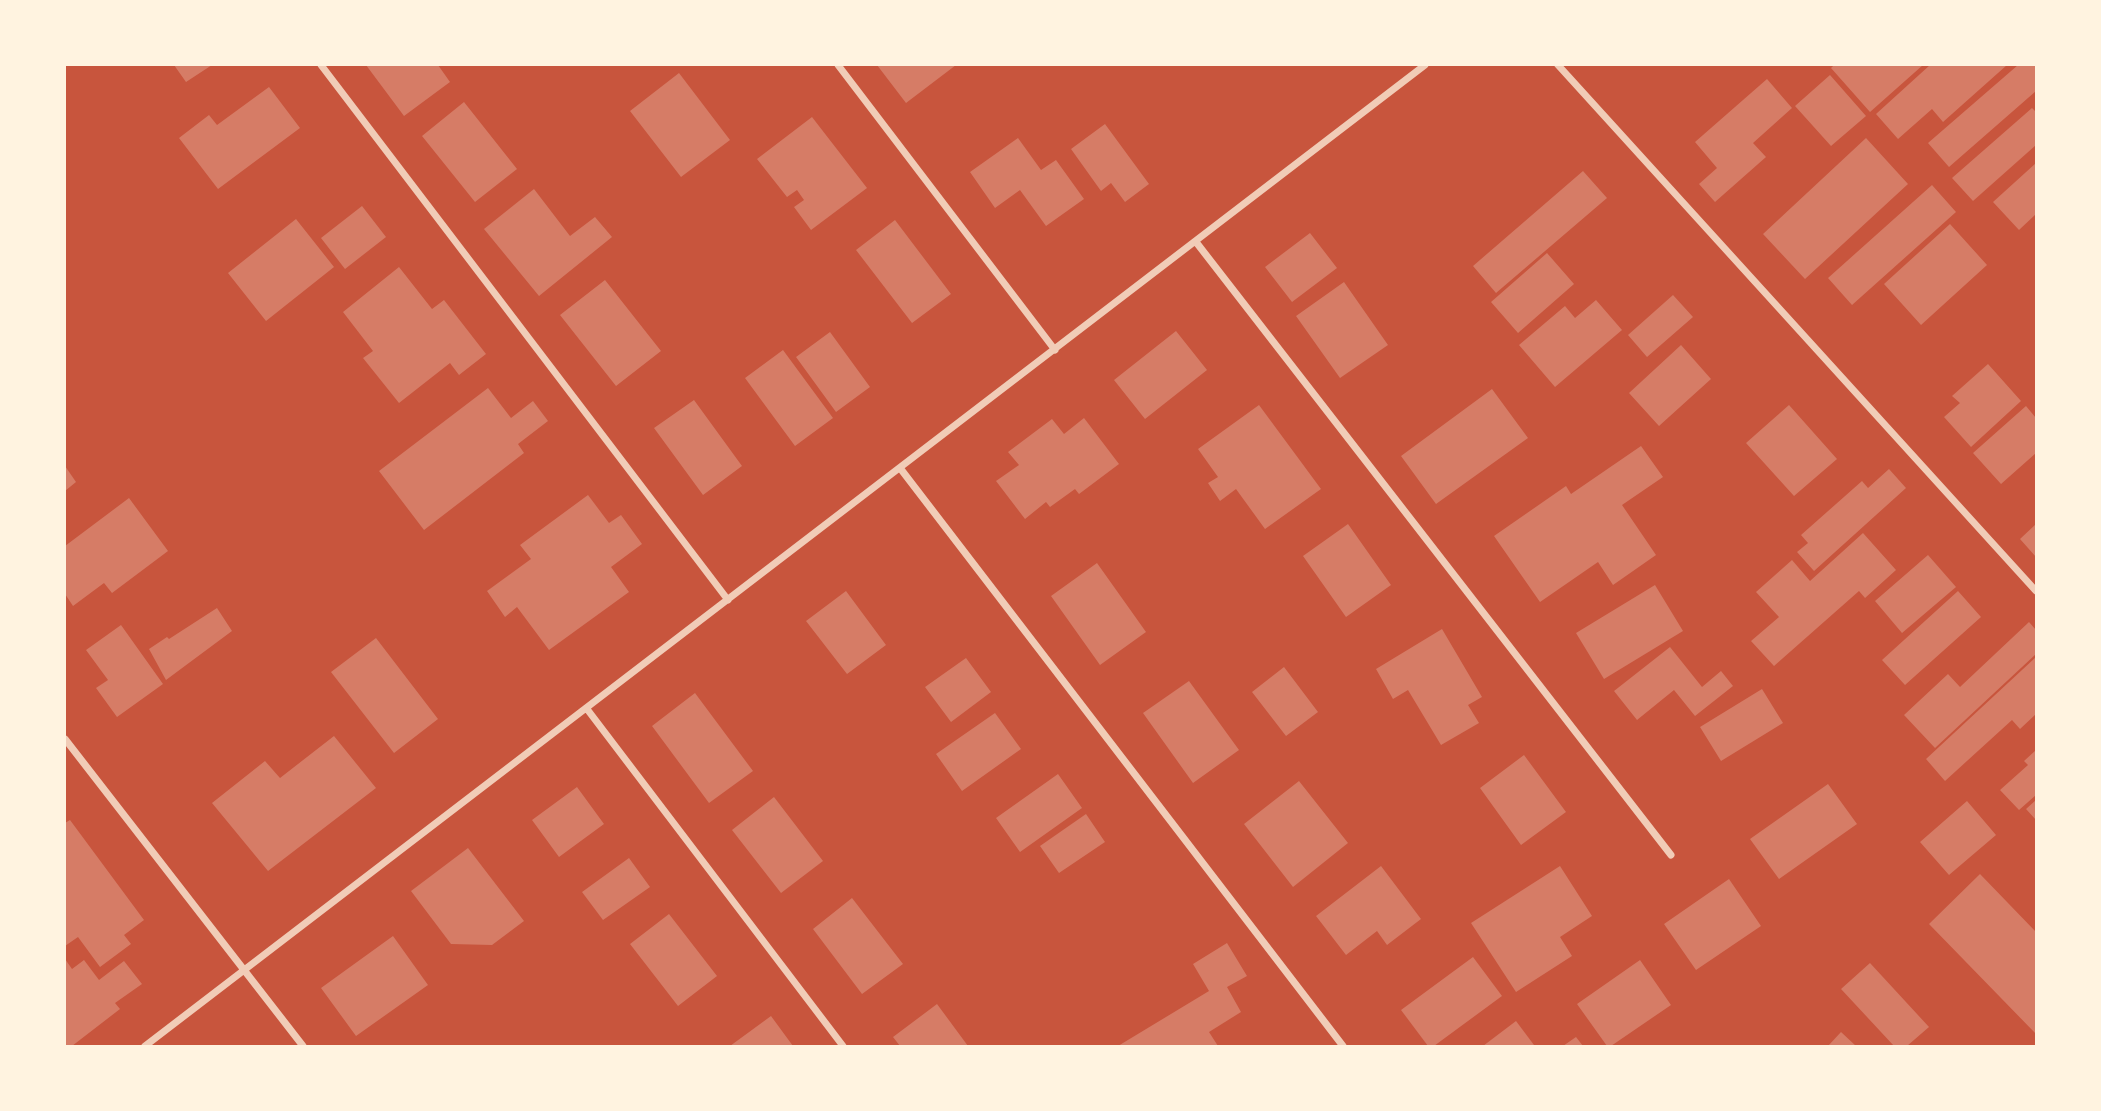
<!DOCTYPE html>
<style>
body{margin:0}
#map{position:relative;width:2101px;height:1111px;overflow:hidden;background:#c8553d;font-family:"Work Sans",sans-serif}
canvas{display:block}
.frame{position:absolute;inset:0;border:66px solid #fff3e0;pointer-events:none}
</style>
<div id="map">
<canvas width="2101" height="1111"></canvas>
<div class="frame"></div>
</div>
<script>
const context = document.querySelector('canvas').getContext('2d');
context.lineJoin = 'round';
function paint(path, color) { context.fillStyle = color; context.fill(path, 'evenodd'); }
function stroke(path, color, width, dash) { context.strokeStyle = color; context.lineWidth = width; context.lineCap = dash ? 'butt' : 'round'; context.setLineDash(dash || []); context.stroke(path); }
const building = new Path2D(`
 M 174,65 L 212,65 L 186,82 Z
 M 366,65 L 438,65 L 450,82 L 404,116 Z
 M 877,65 L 956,65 L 906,103 Z
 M 1834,65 L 1923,65 L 1870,112 L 1831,68 Z
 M 1930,65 L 2007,65 L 1943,122 L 1932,109 L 1898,139 L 1876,114 Z
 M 2018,65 L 2036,65 L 2036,91 L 1949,167 L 1928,143 Z
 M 679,73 L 730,140 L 681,177 L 630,111 Z
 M 1830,75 L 1866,116 L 1831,146 L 1795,106 Z
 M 1767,79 L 1792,108 L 1753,143 L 1766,157 L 1715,202 L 1699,184 L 1717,168 L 1695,142 Z
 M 269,87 L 300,128 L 218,189 L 179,138 L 209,115 L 217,125 Z
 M 464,102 L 517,169 L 475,202 L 422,136 Z
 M 2032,108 L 2036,112 L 2036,145 L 1973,201 L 1952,178 Z
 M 812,117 L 867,188 L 811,230 L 794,207 L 804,200 L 797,190 L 787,197 L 757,159 Z
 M 1105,124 L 1149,184 L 1125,202 L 1111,183 L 1101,191 L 1071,149 Z
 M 1018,138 L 1041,170 L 1056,160 L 1084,199 L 1046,226 L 1020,190 L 995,208 L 970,172 Z
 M 1866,138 L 1908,184 L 1805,279 L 1763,234 Z
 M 2036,163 L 2036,214 L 2019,230 L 1993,202 Z
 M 1583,171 L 1607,198 L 1496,293 L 1473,266 Z
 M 1932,185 L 1956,212 L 1852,305 L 1828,278 Z
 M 534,189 L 570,236 L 595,217 L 612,237 L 539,296 L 484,229 Z
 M 362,206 L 386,237 L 345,269 L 321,238 Z
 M 296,219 L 334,267 L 266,321 L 228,273 Z
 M 895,220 L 951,294 L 912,323 L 856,250 Z
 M 1950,224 L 1987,265 L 1921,325 L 1884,284 Z
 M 1310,233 L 1337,268 L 1292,302 L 1265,267 Z
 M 1547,253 L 1574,284 L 1518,333 L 1491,302 Z
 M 399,267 L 432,309 L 444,300 L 486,354 L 459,375 L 450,363 L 399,403 L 363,358 L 373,351 L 343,312 Z
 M 605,280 L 661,351 L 616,386 L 560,315 Z
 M 1344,282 L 1388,345 L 1340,378 L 1296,316 Z
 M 1673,295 L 1693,317 L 1647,357 L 1628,335 Z
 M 1596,300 L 1622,330 L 1555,387 L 1519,345 L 1565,306 L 1575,318 Z
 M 1176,331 L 1207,370 L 1145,419 L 1114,380 Z
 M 830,332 L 870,387 L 836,412 L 796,357 Z
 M 1681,345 L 1711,379 L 1659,426 L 1629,393 Z
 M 783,350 L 833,418 L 795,446 L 745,378 Z
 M 1988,364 L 2021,401 L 1971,447 L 1944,417 L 1960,403 L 1952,396 Z
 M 488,388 L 511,418 L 533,401 L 548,421 L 518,444 L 524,453 L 424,530 L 379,471 Z
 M 1492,389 L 1528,438 L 1436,504 L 1401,456 Z
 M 694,400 L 742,466 L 703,495 L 654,428 Z
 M 1259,405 L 1321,489 L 1265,529 L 1236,489 L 1220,501 L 1208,483 L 1218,477 L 1198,449 Z
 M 1789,405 L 1837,459 L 1794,496 L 1746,443 Z
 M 2026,406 L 2036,418 L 2036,453 L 2001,484 L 1973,453 Z
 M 1084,418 L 1119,464 L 1079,494 L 1075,489 L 1050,507 L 1046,502 L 1025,519 L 996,481 L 1019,465 L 1008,452 L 1052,419 L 1064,434 Z
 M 1641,446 L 1663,477 L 1622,505 L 1656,555 L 1613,585 L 1598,562 L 1540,602 L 1494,536 L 1566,486 L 1571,494 Z
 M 65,466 L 76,482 L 65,491 Z
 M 1889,469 L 1906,488 L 1814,571 L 1797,552 L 1808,543 L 1801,535 L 1862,481 L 1868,488 Z
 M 588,495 L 609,523 L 621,515 L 642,544 L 611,567 L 629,592 L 549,650 L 517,607 L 505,617 L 487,591 L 531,559 L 520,545 Z
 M 129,498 L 168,551 L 112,593 L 104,583 L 73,606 L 65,594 L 65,546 Z
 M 1348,524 L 1391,585 L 1346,617 L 1303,556 Z
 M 2036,524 L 2036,557 L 2020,539 Z
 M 1863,533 L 1896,570 L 1865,598 L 1859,591 L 1774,666 L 1751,641 L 1779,617 L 1756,592 L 1792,560 L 1810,581 Z
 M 1928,555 L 1956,587 L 1902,633 L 1875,601 Z
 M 1097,563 L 1146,632 L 1100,665 L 1051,596 Z
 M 1655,585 L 1683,631 L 1604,679 L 1576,633 Z
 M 846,591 L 886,645 L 847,674 L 806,621 Z
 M 1958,591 L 1981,617 L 1905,685 L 1882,660 Z
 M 217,608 L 232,631 L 166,680 L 149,649 L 167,637 L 169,639 Z
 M 2029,622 L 2036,630 L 2036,654 L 1935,748 L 1904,715 L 1948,674 L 1960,687 Z
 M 121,625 L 163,684 L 117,717 L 96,688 L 108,680 L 86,650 Z
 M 1442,629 L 1482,697 L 1468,705 L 1479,723 L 1441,745 L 1408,690 L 1393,699 L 1376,669 Z
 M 376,638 L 438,719 L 394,753 L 331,672 Z
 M 1670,647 L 1702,687 L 1721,671 L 1733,686 L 1695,716 L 1674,690 L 1637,720 L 1614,691 Z
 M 2036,657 L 2036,714 L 2020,729 L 2012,720 L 1945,781 L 1926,759 Z
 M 966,658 L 991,692 L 951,722 L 925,687 Z
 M 1284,667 L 1318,712 L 1286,736 L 1252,692 Z
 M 1189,681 L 1239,750 L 1193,783 L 1143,713 Z
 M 1762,689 L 1783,723 L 1721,761 L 1700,727 Z
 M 695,693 L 753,771 L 709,803 L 652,726 Z
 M 995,713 L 1021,749 L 962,791 L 936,754 Z
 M 334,736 L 376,788 L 268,871 L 212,803 L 265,761 L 280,778 Z
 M 2036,750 L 2036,795 L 2019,810 L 2000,790 L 2028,765 L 2024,761 Z
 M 1524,755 L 1566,812 L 1521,845 L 1480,788 Z
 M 1058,774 L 1082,808 L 1020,852 L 996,818 Z
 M 1299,781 L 1348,843 L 1293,887 L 1244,824 Z
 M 1828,784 L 1857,824 L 1779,879 L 1750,839 Z
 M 577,787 L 604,824 L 559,857 L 532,820 Z
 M 774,797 L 823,861 L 781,893 L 732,830 Z
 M 2036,800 L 2036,820 L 2026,809 Z
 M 1967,801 L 1996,835 L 1949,875 L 1920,842 Z
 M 1086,814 L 1105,842 L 1059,873 L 1040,846 Z
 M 70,820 L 144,920 L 124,935 L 131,944 L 100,967 L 78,937 L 65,946 L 65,823 Z
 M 468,848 L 524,921 L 492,945 L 451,944 L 411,891 Z
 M 629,858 L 650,887 L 603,920 L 582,892 Z
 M 1381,866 L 1421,919 L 1387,945 L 1377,931 L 1346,955 L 1316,916 Z
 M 1560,866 L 1592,916 L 1560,937 L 1572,956 L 1516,992 L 1471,923 Z
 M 1980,874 L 2036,932 L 2036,1034 L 1929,924 Z
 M 1729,879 L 1761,926 L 1696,970 L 1664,924 Z
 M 852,898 L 903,964 L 862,994 L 813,929 Z
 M 669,914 L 717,976 L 678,1006 L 630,944 Z
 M 393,936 L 428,985 L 356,1036 L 321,988 Z
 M 1227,943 L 1247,976 L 1227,987 L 1241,1012 L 1209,1032 L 1218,1046 L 1118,1046 L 1209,991 L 1193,964 Z
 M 1473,957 L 1502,996 L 1434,1046 L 1428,1046 L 1401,1010 Z
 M 65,959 L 72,969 L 84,960 L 99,980 L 124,961 L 142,984 L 115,1003 L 120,1009 L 72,1046 L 65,1046 Z
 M 1640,960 L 1671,1005 L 1611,1046 L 1607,1046 L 1577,1004 Z
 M 1870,963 L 1929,1027 L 1907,1046 L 1894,1046 L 1841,989 Z
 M 937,1004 L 968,1046 L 900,1046 L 893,1037 Z
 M 771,1016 L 793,1046 L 730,1046 Z
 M 1516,1021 L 1534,1045 L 1483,1046 Z
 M 1841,1032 L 1856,1046 L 1828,1046 Z
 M 1576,1037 L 1583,1046 L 1563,1046 Z`);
const minor = new Path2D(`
 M 321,65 L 728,600
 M 838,65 L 1055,350
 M 1558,65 L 2036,591
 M 1196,242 L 1671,855
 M 900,468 L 1343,1046
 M 587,709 L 843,1046
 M 65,739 L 303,1046
 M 145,1046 L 1425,65`);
paint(building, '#d67c66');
stroke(minor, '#f1ccb7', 7);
</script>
